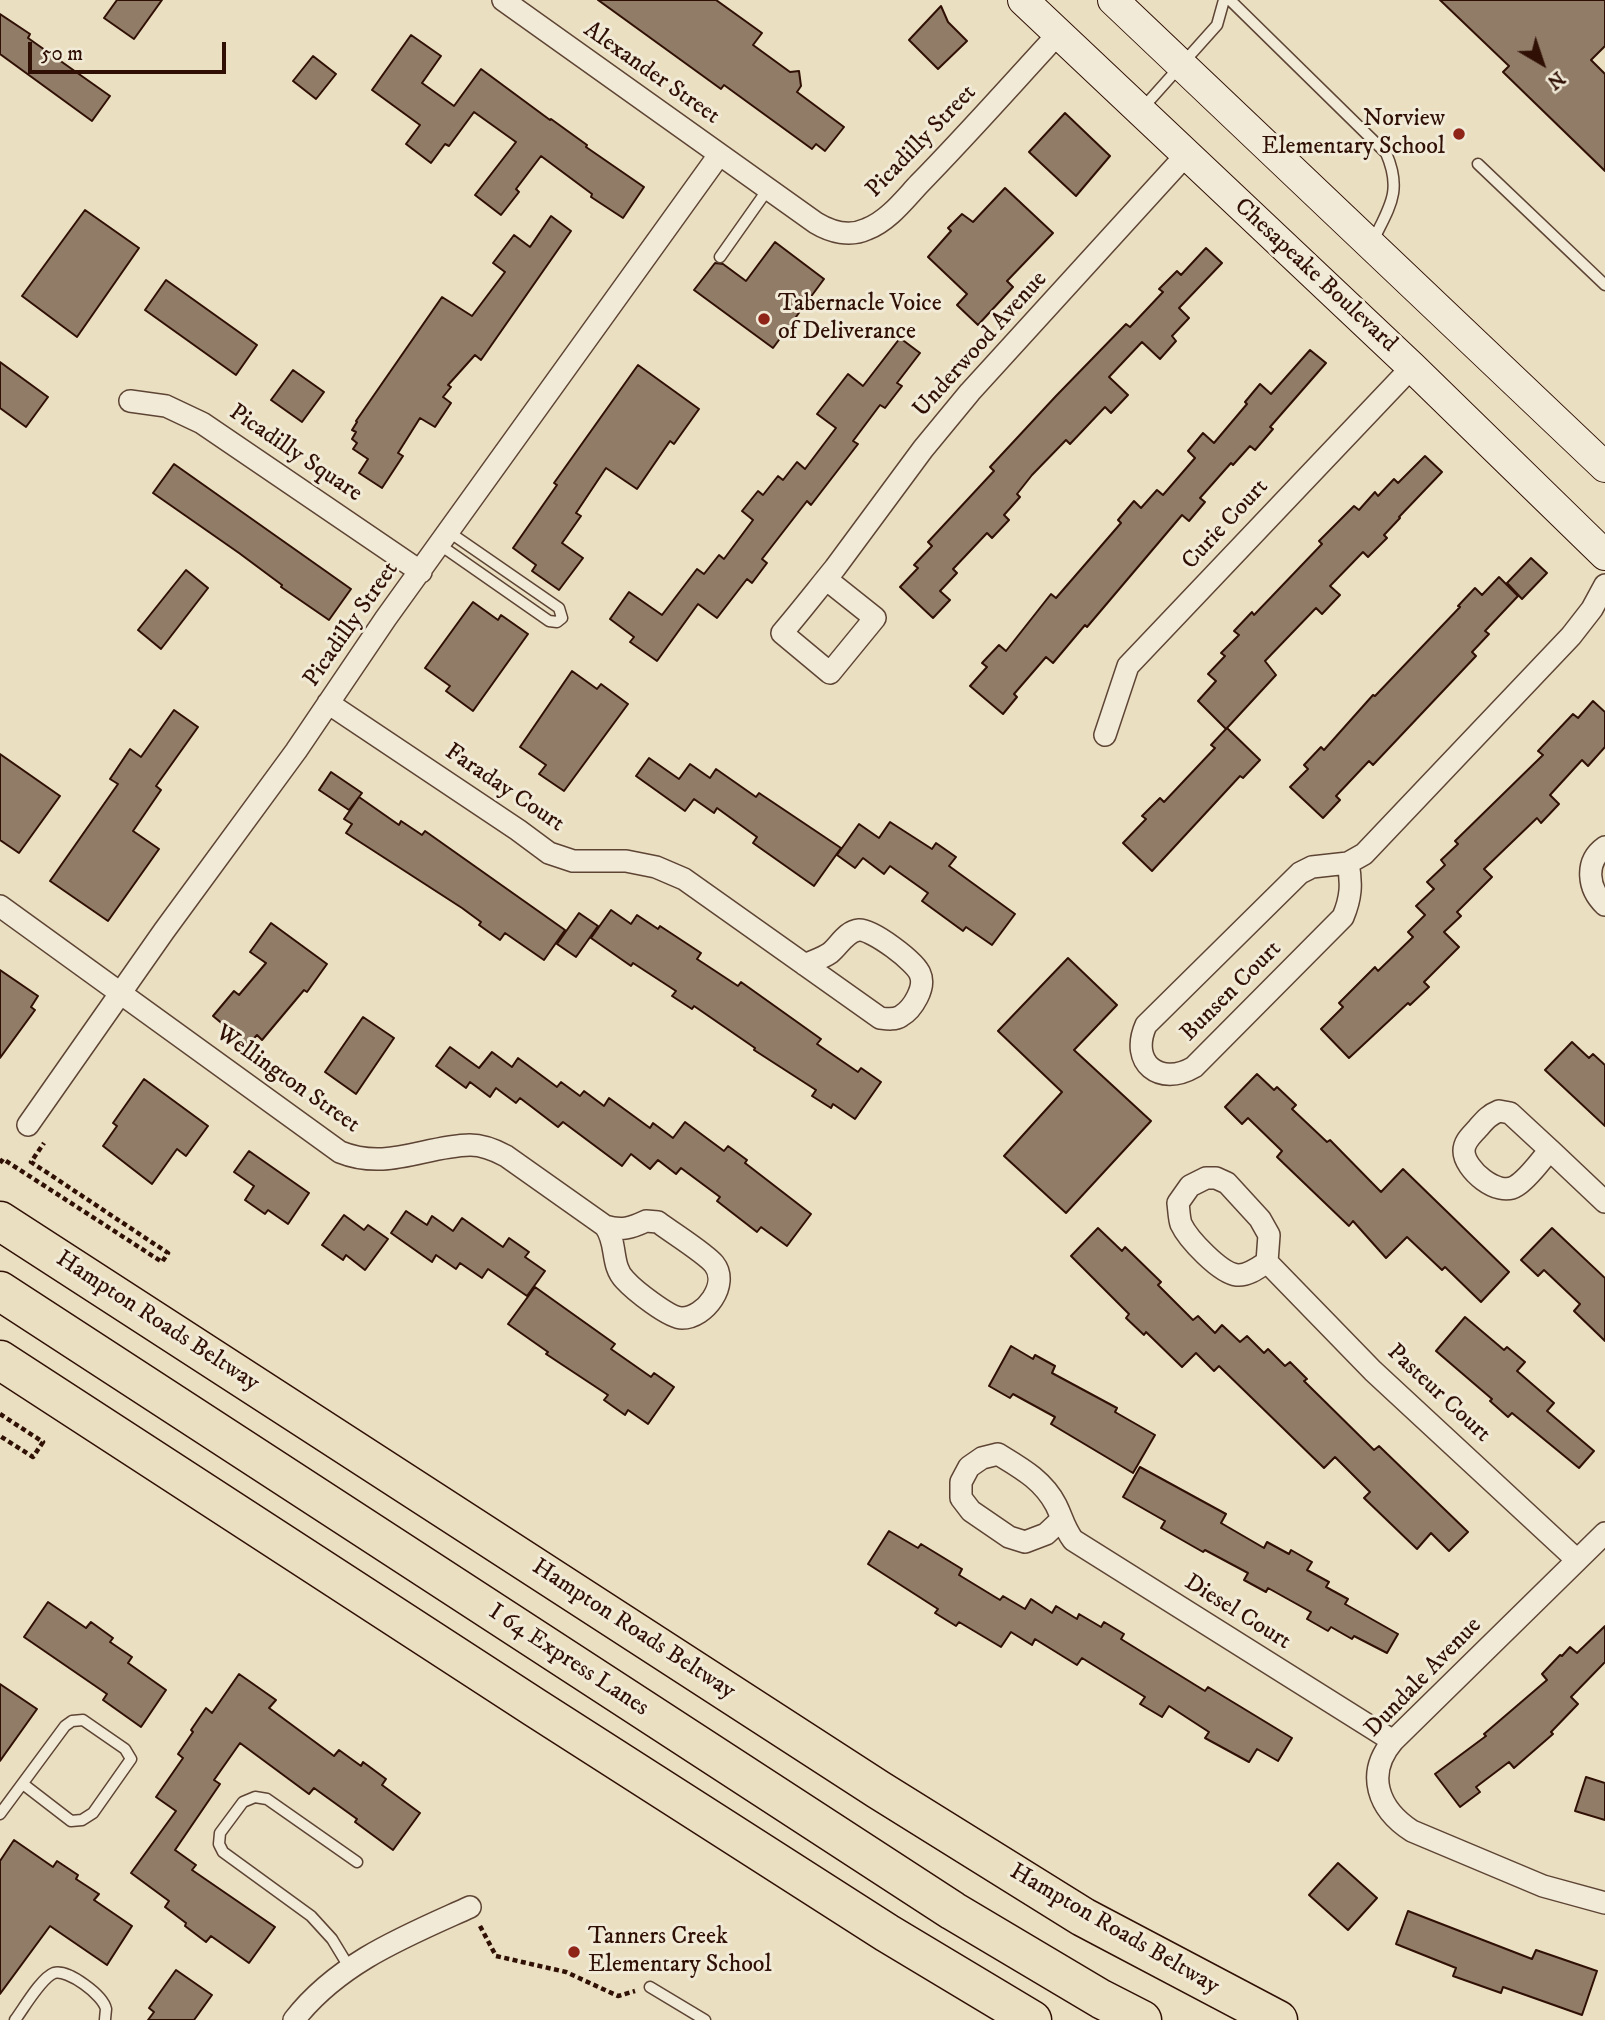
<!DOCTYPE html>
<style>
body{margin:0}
#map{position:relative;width:1605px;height:2020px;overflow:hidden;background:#eadfc1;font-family:"IM FELL DW Pica",serif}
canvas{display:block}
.north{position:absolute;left:1507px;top:28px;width:70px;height:70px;-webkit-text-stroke:5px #f1ead7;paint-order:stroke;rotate:141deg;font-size:19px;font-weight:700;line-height:28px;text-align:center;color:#301005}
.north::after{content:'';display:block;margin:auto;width:24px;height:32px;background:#301005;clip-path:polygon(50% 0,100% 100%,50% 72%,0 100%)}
.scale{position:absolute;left:28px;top:42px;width:198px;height:32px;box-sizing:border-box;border:4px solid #301005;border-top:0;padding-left:9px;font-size:21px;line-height:24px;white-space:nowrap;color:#301005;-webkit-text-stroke:5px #f1ead7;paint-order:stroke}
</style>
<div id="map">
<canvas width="1605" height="2020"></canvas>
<div class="north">N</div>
<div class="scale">50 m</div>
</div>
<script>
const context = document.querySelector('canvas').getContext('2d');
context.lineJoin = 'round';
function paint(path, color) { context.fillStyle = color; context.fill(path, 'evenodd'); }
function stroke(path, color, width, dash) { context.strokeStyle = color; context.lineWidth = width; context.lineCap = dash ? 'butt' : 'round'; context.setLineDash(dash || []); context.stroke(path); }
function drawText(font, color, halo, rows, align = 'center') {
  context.font = font + ' "IM FELL DW Pica",serif'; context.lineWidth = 6; context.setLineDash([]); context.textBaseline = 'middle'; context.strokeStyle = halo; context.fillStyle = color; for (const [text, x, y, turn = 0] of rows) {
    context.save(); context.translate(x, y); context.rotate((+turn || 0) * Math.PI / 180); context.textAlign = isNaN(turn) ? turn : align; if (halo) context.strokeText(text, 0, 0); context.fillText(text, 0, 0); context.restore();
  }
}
const building = new Path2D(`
 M 117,0 L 162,0 L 134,39 L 104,18 Z
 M 598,0 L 716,0 L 762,33 L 753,45 L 790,72 L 799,71 L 801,86 L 797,92 L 844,127 L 825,151 L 816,144 L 812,149 L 724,85 L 721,89 Z
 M 1440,0 L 1605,0 L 1605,46 L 1591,60 L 1605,74 L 1605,171 L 1503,72 L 1509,66 Z
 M 941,6 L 948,22 L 967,41 L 938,69 L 909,40 Z
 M 0,14 L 30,34 L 28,38 L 110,96 L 92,121 L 0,54 Z
 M 411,35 L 441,56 L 422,83 L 454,106 L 481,69 L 550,120 L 551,119 L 587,145 L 586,147 L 644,187 L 623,218 L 591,197 L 592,194 L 541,156 L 516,189 L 519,192 L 501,215 L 475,195 L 516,142 L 474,112 L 449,146 L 445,144 L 431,163 L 406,144 L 420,125 L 372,90 Z
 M 313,56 L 336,74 L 316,99 L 293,81 Z
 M 1065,113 L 1110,156 L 1076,196 L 1029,152 Z
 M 1005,188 L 1053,233 L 1007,281 L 1013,287 L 978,325 L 957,305 L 967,294 L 928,257 L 951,231 L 948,228 L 962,214 L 973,222 Z
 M 85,210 L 139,248 L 77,337 L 22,296 Z
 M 551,216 L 571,231 L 481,360 L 475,355 L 448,385 L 451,387 L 443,397 L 451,403 L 435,427 L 420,418 L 398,453 L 403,456 L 382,488 L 359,473 L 368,459 L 353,449 L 357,443 L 352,439 L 356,432 L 352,430 L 357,422 L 356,421 L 442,297 L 472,316 L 505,272 L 493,263 L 514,235 L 530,247 Z
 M 775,242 L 824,279 L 773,348 L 694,290 L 715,263 L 723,264 L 746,281 Z
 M 1206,248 L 1222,263 L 1179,308 L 1189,318 L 1172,336 L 1176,341 L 1160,359 L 1142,342 L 1109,377 L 1128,395 L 1111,413 L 1105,407 L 1070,444 L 1066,440 L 1032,475 L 1017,494 L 1020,497 L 1004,515 L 1009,520 L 992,538 L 987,533 L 953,569 L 957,573 L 940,591 L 950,600 L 933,618 L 900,587 L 918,568 L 914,565 L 932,546 L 928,542 L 994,471 L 990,467 L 1056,396 L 1126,324 L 1130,327 L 1163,292 L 1159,289 L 1177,271 L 1181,275 Z
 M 166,280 L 257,345 L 236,375 L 145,310 Z
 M 900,338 L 920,353 L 897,383 L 902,386 L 885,408 L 880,405 L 853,441 L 858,444 L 811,505 L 807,501 L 762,559 L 767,563 L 752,583 L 747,579 L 717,618 L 698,604 L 657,661 L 630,642 L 634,637 L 610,619 L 629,592 L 662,615 L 697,569 L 704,574 L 719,555 L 724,559 L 753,520 L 742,511 L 758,491 L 763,495 L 778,476 L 783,480 L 797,462 L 805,469 L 836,428 L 817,414 L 848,374 L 863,386 Z
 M 1310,350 L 1326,363 L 1270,427 L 1273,429 L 1255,450 L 1250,446 L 1233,465 L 1231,463 L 1200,498 L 1205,502 L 1189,521 L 1182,515 L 1087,627 L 1085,625 L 1053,663 L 1046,657 L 1014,694 L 1017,697 L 1003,714 L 970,686 L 987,667 L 982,663 L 999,645 L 1006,651 L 1051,594 L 1056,598 L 1121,523 L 1118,520 L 1134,501 L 1141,508 L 1157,490 L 1163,495 L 1195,458 L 1188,451 L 1203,433 L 1214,443 L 1247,404 L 1245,402 L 1260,384 L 1271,394 Z
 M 0,362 L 48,397 L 26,427 L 0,408 Z
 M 638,365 L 699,409 L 674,444 L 670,441 L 637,489 L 606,468 L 576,513 L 581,516 L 562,543 L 583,558 L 559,590 L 532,571 L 536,565 L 513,548 L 557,485 L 554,483 Z
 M 293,370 L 324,392 L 302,422 L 271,400 Z
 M 1425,456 L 1442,472 L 1399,517 L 1400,518 L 1384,535 L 1387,538 L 1368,557 L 1363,552 L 1330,586 L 1340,595 L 1322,614 L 1316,608 L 1265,661 L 1276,675 L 1227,728 L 1260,760 L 1243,778 L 1240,776 L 1152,871 L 1123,843 L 1146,819 L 1142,816 L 1160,798 L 1164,802 L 1215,748 L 1211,745 L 1226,729 L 1198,701 L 1216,681 L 1208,674 L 1225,656 L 1221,653 L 1239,635 L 1234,631 L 1252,612 L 1254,615 L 1322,544 L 1319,541 L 1354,506 L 1359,510 L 1375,492 L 1378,496 L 1394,479 L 1398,483 Z
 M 174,464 L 351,589 L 329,620 L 281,587 L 282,585 L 239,553 L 153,493 Z
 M 1531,558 L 1547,573 L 1522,599 L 1507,583 Z
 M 186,570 L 208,588 L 161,649 L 138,630 Z
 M 1499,577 L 1518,596 L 1485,631 L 1489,634 L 1472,652 L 1476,656 L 1373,765 L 1369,761 L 1336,796 L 1340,800 L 1323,818 L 1290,787 L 1308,769 L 1304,765 L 1321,747 L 1324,750 L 1373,695 L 1375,696 L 1460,607 L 1458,606 L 1475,588 L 1482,595 Z
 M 473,602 L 498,620 L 501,615 L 528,634 L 473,711 L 446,691 L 450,686 L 425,668 Z
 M 572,671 L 597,689 L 601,684 L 628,704 L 564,791 L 539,774 L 546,765 L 520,747 Z
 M 1593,701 L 1605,712 L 1605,747 L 1588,766 L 1582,760 L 1550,795 L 1559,804 L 1541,823 L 1537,818 L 1484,869 L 1492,877 L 1457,912 L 1461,916 L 1444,932 L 1459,947 L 1424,982 L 1429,987 L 1410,1005 L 1408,1003 L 1349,1058 L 1321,1029 L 1343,1007 L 1339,1003 L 1375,967 L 1378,971 L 1413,937 L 1408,932 L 1425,915 L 1416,906 L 1434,889 L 1427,882 L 1445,865 L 1441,860 L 1458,844 L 1455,841 L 1543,755 L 1538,751 L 1573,714 L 1578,718 Z
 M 174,710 L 198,727 L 156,786 L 161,790 L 133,831 L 159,849 L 108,921 L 50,881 L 118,784 L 110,779 L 130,749 L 141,757 Z
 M 0,754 L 60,796 L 19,853 L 0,840 Z
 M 649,758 L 679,779 L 690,764 L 710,778 L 716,769 L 756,797 L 759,793 L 841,848 L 814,886 L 753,843 L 757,837 L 717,808 L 714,813 L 694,799 L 685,811 L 636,776 Z
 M 331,772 L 362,793 L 349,810 L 319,790 Z
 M 359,797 L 399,825 L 401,821 L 422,835 L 425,831 L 565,930 L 544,960 L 505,933 L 500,940 L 479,925 L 481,922 L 462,908 L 346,833 L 352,824 L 344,819 Z
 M 890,822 L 932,849 L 936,843 L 956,857 L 949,866 L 1015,914 L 992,945 L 966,927 L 963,931 L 922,901 L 928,893 L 890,866 L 884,874 L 863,858 L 855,868 L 837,855 L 859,824 L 879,838 Z
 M 611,910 L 631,924 L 637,915 L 658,929 L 660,926 L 701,953 L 697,959 L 738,986 L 741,982 L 821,1039 L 817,1044 L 858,1072 L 861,1068 L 881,1082 L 855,1119 L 833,1104 L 831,1108 L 812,1096 L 816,1090 L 754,1050 L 755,1048 L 694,1006 L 692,1009 L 672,996 L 676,991 L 633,963 L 631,966 L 591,938 Z
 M 579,913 L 598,926 L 576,957 L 557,944 Z
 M 271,923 L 327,964 L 307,992 L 304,990 L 262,1040 L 257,1035 L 248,1045 L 213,1016 L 234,991 L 239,995 L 266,963 L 250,952 Z
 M 1068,958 L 1117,1005 L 1074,1050 L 1151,1121 L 1066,1213 L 1004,1156 L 1062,1092 L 998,1031 Z
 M 0,970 L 38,996 L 31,1007 L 35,1010 L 0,1058 Z
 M 363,1017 L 394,1038 L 356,1094 L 325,1072 Z
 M 1572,1042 L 1589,1058 L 1593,1054 L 1605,1065 L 1605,1126 L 1545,1070 Z
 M 450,1047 L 479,1068 L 492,1052 L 512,1067 L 518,1058 L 557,1087 L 561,1082 L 580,1096 L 584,1091 L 604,1106 L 609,1098 L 650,1128 L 653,1123 L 673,1138 L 685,1122 L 724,1151 L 728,1146 L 747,1160 L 745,1163 L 811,1214 L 787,1246 L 761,1227 L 757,1232 L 717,1201 L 720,1197 L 681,1168 L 676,1174 L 658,1160 L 650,1169 L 631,1154 L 622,1166 L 563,1122 L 558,1127 L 520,1098 L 516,1103 L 496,1088 L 490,1097 L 470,1082 L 466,1088 L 436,1066 Z
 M 1257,1074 L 1274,1090 L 1277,1087 L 1296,1105 L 1292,1109 L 1327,1142 L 1330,1140 L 1381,1192 L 1403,1169 L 1509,1272 L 1481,1302 L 1445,1267 L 1442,1270 L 1407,1237 L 1386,1258 L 1353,1221 L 1349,1226 L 1277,1157 L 1282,1151 L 1248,1118 L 1242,1124 L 1225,1107 Z
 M 144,1079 L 208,1126 L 186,1156 L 177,1149 L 152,1184 L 103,1146 L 117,1126 L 113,1123 Z
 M 249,1151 L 309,1193 L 288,1224 L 268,1210 L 265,1214 L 245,1200 L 254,1186 L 234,1172 Z
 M 406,1211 L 427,1225 L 432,1216 L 453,1231 L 462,1218 L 503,1247 L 509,1238 L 529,1252 L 525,1257 L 545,1271 L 527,1296 L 488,1269 L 482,1278 L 460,1263 L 456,1269 L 436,1255 L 432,1262 L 391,1233 Z
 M 344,1215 L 364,1230 L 368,1225 L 388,1239 L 365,1270 L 346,1255 L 343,1260 L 322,1245 Z
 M 1098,1228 L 1122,1251 L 1125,1247 L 1161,1282 L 1158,1285 L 1193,1320 L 1198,1316 L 1215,1333 L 1222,1325 L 1240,1342 L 1247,1336 L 1264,1353 L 1268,1349 L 1285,1366 L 1290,1362 L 1307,1379 L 1304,1381 L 1374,1450 L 1379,1446 L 1468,1532 L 1449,1551 L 1431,1533 L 1417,1549 L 1364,1498 L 1370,1492 L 1335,1457 L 1324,1468 L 1219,1366 L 1214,1371 L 1196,1353 L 1182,1367 L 1146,1332 L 1144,1335 L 1126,1318 L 1129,1314 L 1071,1256 Z
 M 1552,1228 L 1605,1278 L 1605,1341 L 1574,1311 L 1580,1304 L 1544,1270 L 1538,1276 L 1521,1260 Z
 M 535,1287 L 615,1344 L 611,1349 L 651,1377 L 654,1373 L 674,1387 L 648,1424 L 628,1410 L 625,1415 L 604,1400 L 608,1395 L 546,1354 L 548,1352 L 508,1324 Z
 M 1465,1317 L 1504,1350 L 1507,1347 L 1525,1362 L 1517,1371 L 1554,1403 L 1547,1411 L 1594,1451 L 1579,1468 L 1512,1413 L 1508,1417 L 1490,1401 L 1492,1399 L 1436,1351 Z
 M 1011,1346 L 1033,1359 L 1035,1355 L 1055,1366 L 1052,1373 L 1117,1408 L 1115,1412 L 1155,1435 L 1133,1473 L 1051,1424 L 1055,1417 L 1013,1394 L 1010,1398 L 989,1386 Z
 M 1140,1467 L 1226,1514 L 1221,1523 L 1264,1548 L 1267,1542 L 1289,1554 L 1291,1550 L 1312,1562 L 1307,1570 L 1329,1582 L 1326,1587 L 1348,1599 L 1345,1604 L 1398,1634 L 1387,1653 L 1354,1636 L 1352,1639 L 1331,1627 L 1328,1631 L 1307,1619 L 1311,1612 L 1268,1588 L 1266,1592 L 1244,1580 L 1248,1573 L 1205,1550 L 1203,1552 L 1161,1528 L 1165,1521 L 1123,1497 Z
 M 889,1531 L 918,1548 L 921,1544 L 962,1569 L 959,1575 L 1000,1600 L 1003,1596 L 1025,1609 L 1031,1599 L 1052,1613 L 1056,1606 L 1077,1619 L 1079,1614 L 1101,1627 L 1104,1622 L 1124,1634 L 1121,1639 L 1205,1691 L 1208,1687 L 1292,1738 L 1278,1761 L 1257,1749 L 1249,1762 L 1205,1738 L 1209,1732 L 1169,1706 L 1162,1717 L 1140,1704 L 1145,1697 L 1082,1658 L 1077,1665 L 1035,1639 L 1032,1645 L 1011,1632 L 1001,1647 L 959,1622 L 956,1626 L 935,1613 L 938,1609 L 868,1564 Z
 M 48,1602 L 86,1628 L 91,1622 L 113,1638 L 110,1642 L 132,1657 L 128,1663 L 166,1690 L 141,1727 L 103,1700 L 107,1694 L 24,1637 Z
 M 1605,1626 L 1605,1662 L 1571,1697 L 1578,1704 L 1551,1732 L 1553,1734 L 1514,1768 L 1509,1762 L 1476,1787 L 1480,1792 L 1460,1807 L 1435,1774 L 1486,1736 L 1484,1734 L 1547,1680 L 1542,1674 L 1560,1655 L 1562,1656 L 1570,1647 L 1577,1653 Z
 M 239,1674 L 276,1700 L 269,1708 L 334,1756 L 339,1750 L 361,1766 L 363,1762 L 386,1779 L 382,1785 L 420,1813 L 393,1850 L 355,1822 L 357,1819 L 314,1788 L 309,1794 L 240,1743 L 214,1780 L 220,1784 L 175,1850 L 196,1865 L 192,1870 L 275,1927 L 249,1963 L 211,1936 L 206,1942 L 185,1926 L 186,1923 L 165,1907 L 169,1901 L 131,1873 L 176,1811 L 156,1797 L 183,1758 L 178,1754 L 193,1732 L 191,1730 L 206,1708 L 212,1713 Z
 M 0,1684 L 37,1709 L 0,1761 Z
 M 1586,1777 L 1605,1783 L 1605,1820 L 1575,1811 Z
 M 14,1840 L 53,1867 L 57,1861 L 78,1875 L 76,1879 L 99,1894 L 94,1900 L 132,1926 L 107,1965 L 50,1926 L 0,1994 L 0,1861 Z
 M 1338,1863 L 1377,1898 L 1348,1930 L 1309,1895 Z
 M 1408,1911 L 1532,1959 L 1536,1950 L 1597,1971 L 1582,2015 L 1503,1987 L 1501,1993 L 1453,1976 L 1456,1968 L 1396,1944 Z
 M 176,1970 L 212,1995 L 194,2020 L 148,2020 L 154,2012 L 149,2008 Z`);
const path = new Path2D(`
 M 0,1163 L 3,1159 L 162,1262 L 168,1253 L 31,1162 L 44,1143
 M 0,1414 L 43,1442 L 33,1457 L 0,1436
 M 480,1926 L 496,1956 L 566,1972 L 618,1996 L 635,1991`);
const lane = new Path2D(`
 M 1230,0 L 1386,153 C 1403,192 1389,207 1372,243
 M 1141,110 L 1217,25 L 1224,0
 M 1478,164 L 1605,285
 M 720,257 L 768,189
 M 440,545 L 549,621 L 557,622 L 562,618 L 559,608 L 449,532
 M 0,1814 L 65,1726 L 72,1721 L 83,1720 L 125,1749 L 131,1759 L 93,1813 L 82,1820 L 71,1821 L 23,1784
 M 349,1967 L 332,1939 L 311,1916 L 223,1852 L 219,1844 L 220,1833 L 243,1802 L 255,1797 L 267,1799 L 357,1862
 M 650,1987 L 705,2020
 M 15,2020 C 24,2008 41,1978 54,1973 C 68,1969 103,1995 106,2009 C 106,2009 105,2019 105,2020`);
const street = new Path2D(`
 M 503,0 L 816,223 C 831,232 850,237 867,229 C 888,221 904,200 919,184 C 967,135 1012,84 1058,34
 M 130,401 L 166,406 L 202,423 L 421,572
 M 826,579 L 875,618 L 830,673 L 782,633 C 800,612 817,590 835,568 L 923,449 L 970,392 L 1186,155
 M 328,703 L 518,830 L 549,853 L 573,861 L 626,861 L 656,867 L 684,879 L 880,1018 C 888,1019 895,1020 901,1016 C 913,1009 926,987 920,974 C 916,962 872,929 859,930 C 846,931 839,946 830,953 C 823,958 813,961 805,965
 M 1105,735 L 1128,666 L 1412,367
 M 1605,847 C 1584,862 1588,889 1605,905
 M 1348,863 C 1352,884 1351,898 1343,917 L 1194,1067 C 1160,1087 1129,1063 1146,1025 L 1300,873 L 1312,867 Z
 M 1348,863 L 1364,854 L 1571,636 L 1592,609 L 1605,585
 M 0,906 L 340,1152 C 387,1171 424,1146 470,1145 C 483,1145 495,1150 506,1156 L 605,1226
 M 1499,1111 L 1510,1113 L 1550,1150 C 1540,1161 1529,1178 1516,1186 C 1498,1198 1464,1169 1464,1151 C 1464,1141 1472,1135 1478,1128 C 1485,1120 1489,1115 1499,1111 Z
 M 28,1125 L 164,931 L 296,751 L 386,618 L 719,155
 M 1550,1150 L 1605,1202
 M 1206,1178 L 1216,1178 L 1227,1183 L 1260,1219 L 1269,1235 L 1267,1262 C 1258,1268 1248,1276 1237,1275 C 1220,1273 1188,1239 1181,1224 C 1179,1218 1179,1210 1178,1203 L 1190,1186 Z
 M 646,1221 L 658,1222 C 671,1232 705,1253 714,1264 C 730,1284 705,1318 682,1318 C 669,1318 634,1290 625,1280 C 610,1265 618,1243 605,1226 C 622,1231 631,1228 646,1221 Z
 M 1267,1262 L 1373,1371 L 1577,1560
 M 1062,1519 L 1046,1534 L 1025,1542 L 1009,1537 L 971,1511 L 961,1498 L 961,1482 L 969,1467 L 982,1458 L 998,1454 C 1021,1468 1043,1480 1056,1505 C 1063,1519 1063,1526 1073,1540 L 1393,1741
 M 1605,1533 L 1393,1741 C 1365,1774 1378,1809 1412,1831 L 1543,1886 L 1605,1903
 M 294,2020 C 339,1962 406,1936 470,1907`);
const secondary = new Path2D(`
 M 1023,0 L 1412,367 L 1605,555
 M 1113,0 L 1605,467`);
const highway = new Path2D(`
 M 0,1221 L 879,1790 L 1083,1917 L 1278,2020
 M 0,1291 L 953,1911 L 1101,1999 L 1142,2020
 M 0,1360 L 534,1707 L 887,1933 L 1032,2020`);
const markers = [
 [1459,134,7,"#8f2418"],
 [764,319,7,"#8f2418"],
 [574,1952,7,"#8f2418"]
];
const streetNames = [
 ["Alexander Street",651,74,35],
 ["Picadilly Street",922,142,-46],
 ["Chesapeake Boulevard",1315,276,43],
 ["Underwood Avenue",981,345,-48],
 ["Picadilly Square",295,454,34],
 ["Curie Court",1226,525,-47],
 ["Picadilly Street",352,625,-55],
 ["Faraday Court",504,789,34],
 ["Bunsen Court",1232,992,-45],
 ["Wellington Street",287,1080,35],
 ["Hampton Roads Beltway",157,1322,33],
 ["Pasteur Court",1438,1394,43],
 ["Diesel Court",1237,1613,32],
 ["Hampton Roads Beltway",633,1630,33],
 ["I 64 Express Lanes",568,1661,33],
 ["Dundale Avenue",1424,1678,-46],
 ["Hampton Roads Beltway",1114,1930,30]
];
const poiNames = [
 ["Norview",1445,120,"right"],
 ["Elementary School",1445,148,"right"],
 ["Tabernacle Voice",778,305],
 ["of Deliverance",778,333],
 ["Tanners Creek",588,1938],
 ["Elementary School",588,1966]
];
paint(building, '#917c67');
stroke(building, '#301005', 2);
stroke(lane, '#5e4434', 13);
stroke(street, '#5e4434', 24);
stroke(secondary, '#301005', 32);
stroke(highway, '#301005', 41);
stroke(path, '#301005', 4.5, [5, 3.5]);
stroke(lane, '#f1ead7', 10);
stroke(street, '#f1ead7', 21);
stroke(secondary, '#f1ead7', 30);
stroke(highway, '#eadfc1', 38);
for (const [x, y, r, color] of markers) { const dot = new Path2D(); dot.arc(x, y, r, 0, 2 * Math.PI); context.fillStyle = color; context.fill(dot); stroke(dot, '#f1ead7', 2.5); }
drawText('24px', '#301005', '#f1ead7', streetNames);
drawText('24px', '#301005', '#f1ead7', poiNames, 'left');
</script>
